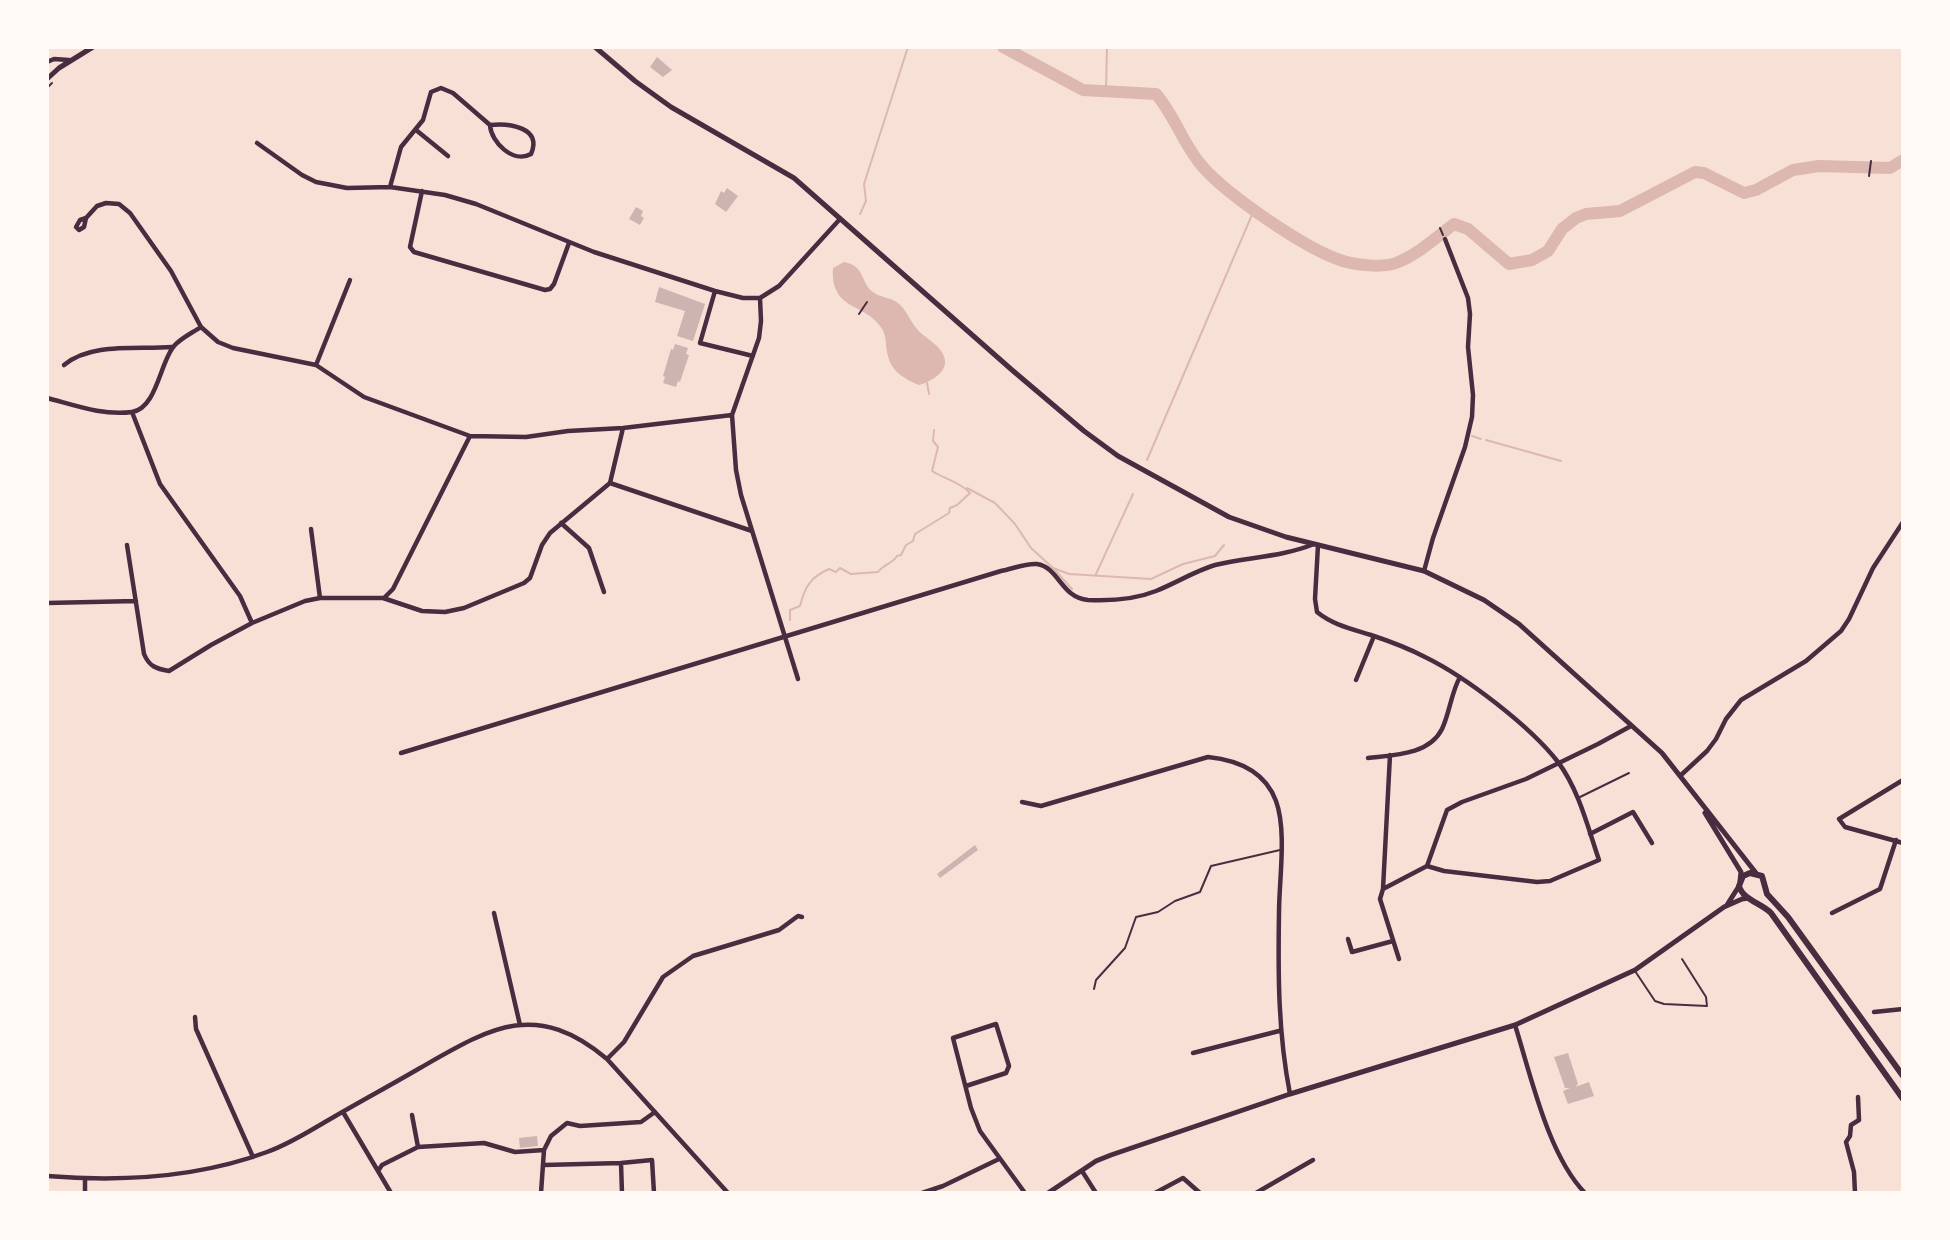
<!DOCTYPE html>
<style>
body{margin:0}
#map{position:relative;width:1950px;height:1240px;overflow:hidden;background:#f7e1d7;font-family:Rubik,sans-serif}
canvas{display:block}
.frame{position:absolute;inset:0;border:49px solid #fffaf5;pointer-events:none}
</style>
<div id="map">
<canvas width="1950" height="1240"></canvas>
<div class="frame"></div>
</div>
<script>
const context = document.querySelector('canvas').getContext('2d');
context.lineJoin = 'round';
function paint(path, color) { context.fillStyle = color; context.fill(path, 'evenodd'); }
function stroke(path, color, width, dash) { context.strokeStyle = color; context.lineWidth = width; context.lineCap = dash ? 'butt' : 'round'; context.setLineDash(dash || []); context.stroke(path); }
const water = new Path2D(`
 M 844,262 C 866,266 860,283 873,292 C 881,298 890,297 898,303 C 906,309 910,321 917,329 C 924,337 936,343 941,351 C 954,369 933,381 919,385 C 902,378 890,370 887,352 C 885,342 887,335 880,326 C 864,303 830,310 833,268 Z`);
const stream = new Path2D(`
 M 1106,90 L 1107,47
 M 860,214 L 866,201 L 864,184 L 908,47
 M 927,383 L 929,394
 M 1472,436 L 1481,439
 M 1486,440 L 1561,461
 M 1147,460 L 1254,210
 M 967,488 L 995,503 L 1015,524 L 1031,548 L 1053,568 L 1069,574 L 1151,579 L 1183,564 L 1215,556 L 1224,545
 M 1054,569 L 1072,589
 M 1096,574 L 1133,494
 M 790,620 L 790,610 L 800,606 C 805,586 811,577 829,569 L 836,572 L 840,568 L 851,574 L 878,572 C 884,564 892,564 897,556 L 901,555 L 906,545 L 913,541 L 915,534 L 949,513 L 950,508 L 957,505 L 970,493 C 962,483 943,478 932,471 L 938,447 L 933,441 L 934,430`);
const river = new Path2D(`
 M 1003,47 L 1083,90 L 1156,94 C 1175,116 1183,144 1202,166 C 1227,195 1307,250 1343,261 C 1357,265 1383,268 1396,263 C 1417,255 1437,237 1454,224 L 1468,229 L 1509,264 L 1532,260 L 1548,251 L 1562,229 L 1576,218 L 1586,214 L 1620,211 L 1695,172 L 1704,173 L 1744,193 L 1756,190 L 1793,170 L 1819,166 L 1890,168 L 1903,160`);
const building = new Path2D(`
 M 657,57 L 672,70 L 663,77 L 650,67 Z
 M 727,188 L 738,196 L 726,212 L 715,204 L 721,191 L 724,193 Z
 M 636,207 L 643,211 L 641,216 L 644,218 L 640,225 L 629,219 Z
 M 659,287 L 705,304 L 693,341 L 677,336 L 685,311 L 655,302 Z
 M 675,344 L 688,348 L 686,354 L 689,355 L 680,382 L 678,381 L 676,387 L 663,383 L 665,377 L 663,376 L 671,349 L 673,350 Z
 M 975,845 L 978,850 L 940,878 L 937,874 Z
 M 1568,1053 L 1578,1084 L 1575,1087 L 1589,1082 L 1594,1096 L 1568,1104 L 1563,1091 L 1570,1088 L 1565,1088 L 1554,1057 Z
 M 537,1136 L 538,1146 L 520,1148 L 519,1138 Z`);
const path = new Path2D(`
 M 47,88 L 52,83
 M 1869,176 L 1871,161
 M 1440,228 L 1443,235
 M 859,314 L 867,302`);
const service = new Path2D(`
 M 1578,798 L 1629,773
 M 1635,971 L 1655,1001 L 1664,1004 L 1707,1006 L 1706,997 L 1682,959
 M 1094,989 L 1096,980 L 1125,948 L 1136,917 L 1158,912 L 1175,901 L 1200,892 L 1211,866 L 1280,850`);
const minor = new Path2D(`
 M 47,62 L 54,59 L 69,60
 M 416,130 L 448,156
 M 257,143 L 302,175 L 316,182 L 347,188 L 390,187 L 445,195 L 476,204 L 594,252 L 715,291 L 743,298 L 760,298
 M 390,187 L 401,147 L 423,120 L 431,92 L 441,88 L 453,93 L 490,125 C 491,142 513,164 531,154 C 543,127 508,123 490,125
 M 422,191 L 410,247 L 414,252 L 545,290 L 550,289 L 554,284 L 569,243
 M 86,218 L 80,220 L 76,227 L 79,230 L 84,227 L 86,218 L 97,206 L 106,203 L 119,204 L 130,213 L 171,271 L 201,327 L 218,342 L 233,348 L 316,365 L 364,397 L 470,436 L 526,437 L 568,431 L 623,428 L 732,415
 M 715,291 L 700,343 L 753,356
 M 64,365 C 92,342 138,350 172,347
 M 316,365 L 350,280
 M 47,398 C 74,405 103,416 132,412 C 157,408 160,362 174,346 C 181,338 192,333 201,327
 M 132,412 L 160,484 L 240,596 L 252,623
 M 610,483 L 752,531
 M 561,523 L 589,548 L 604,592
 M 311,529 L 320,598
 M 127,545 L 144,654 C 149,666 156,669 169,671 L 211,645 L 252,623 L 305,601 L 320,598 L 383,598 L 422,611 L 445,612 L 464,608 L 524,583 L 530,578 L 542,545 L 550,533 L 610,483 L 623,428
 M 1318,545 L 1315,599 L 1317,612 C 1333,625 1352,629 1371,635 C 1389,641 1408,648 1425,657 C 1466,677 1530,726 1558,762 C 1579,790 1588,828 1599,860 L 1550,881 L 1537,882 L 1444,871 L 1427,866 L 1383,889 L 1390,755
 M 1424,571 L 1433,538 L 1465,447 L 1472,417 L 1473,395 L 1468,347 L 1470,314 L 1468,298 L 1445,239
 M 384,598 L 393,589 L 470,436
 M 47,603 L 136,601
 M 798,679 L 741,495 L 736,470 L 732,415 L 759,338 L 761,321 L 760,298 L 779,286 L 840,219
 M 1356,680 L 1374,636
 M 401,753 L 1001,571 C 1012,569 1026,563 1037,564 C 1059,567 1061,598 1088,600 C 1109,601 1136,599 1156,591 C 1176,583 1195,571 1215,565 C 1248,557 1282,557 1314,544
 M 1368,758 C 1394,755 1429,755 1442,729 C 1450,712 1451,693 1460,677
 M 1680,776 L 1707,751 L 1716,739 L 1726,719 L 1741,700 L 1806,661 L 1841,631 L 1849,619 L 1873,568 L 1903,522
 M 1903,780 L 1839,819 L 1845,827 L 1903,843
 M 1022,802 L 1041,806 L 1208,757 C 1237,760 1265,771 1276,801 C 1287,831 1279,880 1279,913 C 1278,974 1278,1033 1290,1094
 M 1590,834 L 1633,812 L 1652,843
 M 1427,866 L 1447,810 L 1462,802 L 1526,779 L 1598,744 L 1631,726
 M 1383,889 L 1380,899 L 1399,959
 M 494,913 L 520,1025
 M 1832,913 L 1880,889 L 1896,840
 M 1348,939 L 1352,952 L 1393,941
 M 1874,1012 L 1903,1009
 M 195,1017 L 196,1029 L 253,1157
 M 1515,1025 C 1531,1076 1548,1155 1585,1193
 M 1193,1053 L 1279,1031
 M 607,1059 L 624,1042 L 663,977 L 693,956 L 779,930 L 798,916 L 802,917
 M 966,1086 L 1006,1073 L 1009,1066 L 996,1024 L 953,1038 L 971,1108 L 980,1131 L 1025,1193
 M 343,1112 L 391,1193
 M 412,1115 L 418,1147 L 484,1143 L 515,1152 L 544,1150 L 541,1193
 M 544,1150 L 551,1136 L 567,1123 L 580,1126 L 641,1122 L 655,1112
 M 544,1165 L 621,1163
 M 378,1171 L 382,1165 L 418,1147
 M 1082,1171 L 1096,1193
 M 47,1176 C 121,1182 197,1178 267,1152 C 290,1144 311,1130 332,1118 C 361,1101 391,1085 420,1068 C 490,1028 535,999 607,1059 L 728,1193
 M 85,1179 L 85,1193
 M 622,1193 L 621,1163 L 652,1160 L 654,1193
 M 922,1193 L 943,1186 L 999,1159
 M 1155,1193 L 1183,1178 L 1200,1193
 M 1256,1193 L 1313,1160
 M 1855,1193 L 1854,1172 L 1846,1142 L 1850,1136 L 1851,1125 L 1859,1120 L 1858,1097`);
const tertiary = new Path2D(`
 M 595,47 L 635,81 L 671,107 L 794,178 L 1012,370 L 1084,431 L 1118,456 L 1229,517 L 1286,537 L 1424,571 L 1484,600 L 1519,624 L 1662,753 L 1756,873
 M 47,79 L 59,68 L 93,47
 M 1705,813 L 1741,872 L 1740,881
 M 1727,905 L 1739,886
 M 1048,1193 L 1096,1161 L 1111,1155 L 1290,1094 L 1515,1025 L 1635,970 L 1724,907 L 1742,899 L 1749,898`);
const secondary = new Path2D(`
 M 1903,1076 L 1788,917 L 1767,894 L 1762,876 L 1750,873 L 1743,876 L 1739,886 C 1743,900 1761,903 1771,913 L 1903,1099`);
paint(water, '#dcb8b0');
stroke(stream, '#dcb8b0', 2);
stroke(river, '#dcb8b0', 12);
paint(building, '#ccb4b1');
stroke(path, '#4a2c40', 2);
stroke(service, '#4a2c40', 2);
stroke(minor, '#4a2c40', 4.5);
stroke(tertiary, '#4a2c40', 5);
stroke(secondary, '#4a2c40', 6);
</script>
